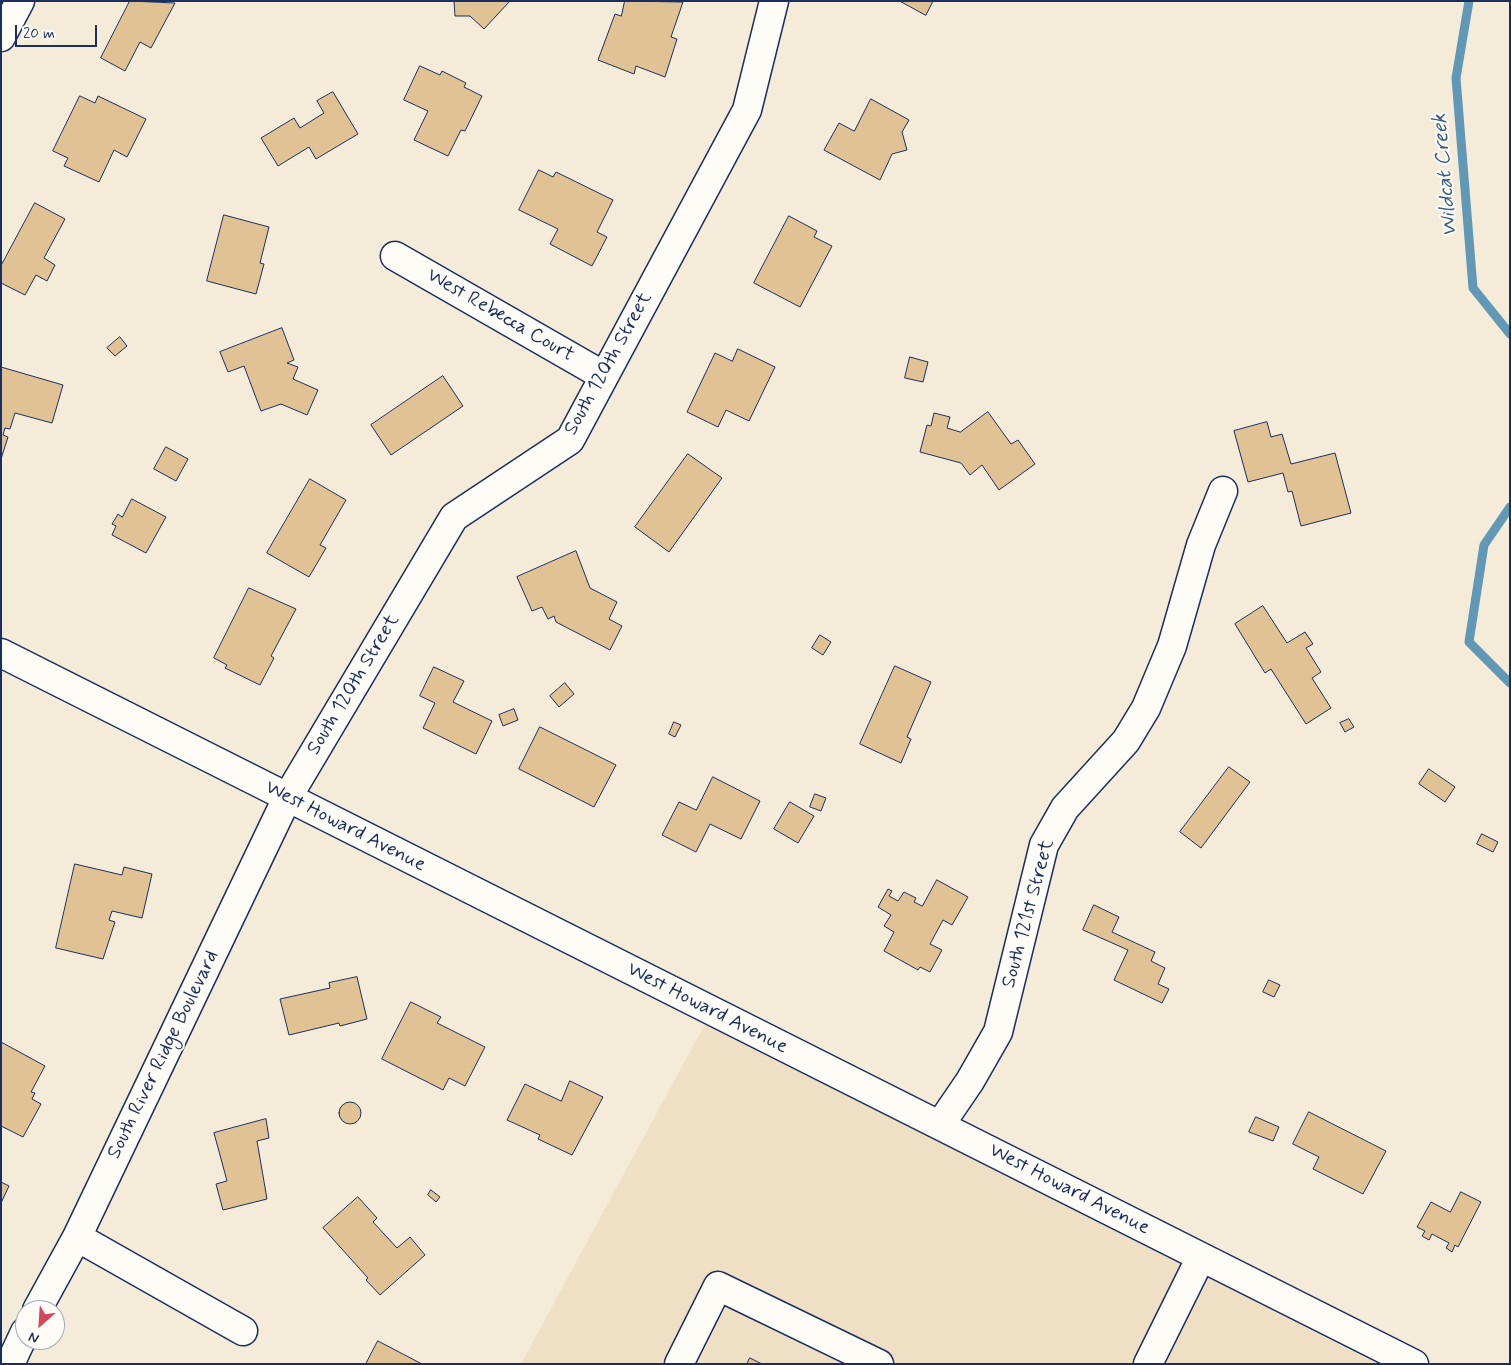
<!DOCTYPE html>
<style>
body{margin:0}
#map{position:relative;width:1511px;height:1365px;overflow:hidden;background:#f5ebd9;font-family:Mynerve,sans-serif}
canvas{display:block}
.frame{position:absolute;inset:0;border:2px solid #1b2f5e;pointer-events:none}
.north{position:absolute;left:15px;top:1300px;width:50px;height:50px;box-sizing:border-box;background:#fdfcf7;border:1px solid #a3aaba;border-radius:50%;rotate:206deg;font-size:14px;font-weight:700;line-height:20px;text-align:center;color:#1b2f5e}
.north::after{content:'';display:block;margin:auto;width:18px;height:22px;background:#d1495b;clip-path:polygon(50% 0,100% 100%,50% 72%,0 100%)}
.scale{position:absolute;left:15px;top:25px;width:82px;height:22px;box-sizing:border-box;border:2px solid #1b2f5e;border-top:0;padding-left:6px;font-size:15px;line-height:18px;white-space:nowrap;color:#1b2f5e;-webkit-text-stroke:4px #fdfcf7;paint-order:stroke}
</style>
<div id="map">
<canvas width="1511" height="1365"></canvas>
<div class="frame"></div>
<div class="north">N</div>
<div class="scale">20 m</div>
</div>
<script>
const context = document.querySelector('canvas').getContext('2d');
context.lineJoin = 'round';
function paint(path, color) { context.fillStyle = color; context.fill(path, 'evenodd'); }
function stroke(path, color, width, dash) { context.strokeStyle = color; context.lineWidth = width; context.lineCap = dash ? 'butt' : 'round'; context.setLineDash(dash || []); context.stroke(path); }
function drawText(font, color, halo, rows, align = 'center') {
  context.font = font + ' Mynerve,sans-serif'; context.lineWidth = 4; context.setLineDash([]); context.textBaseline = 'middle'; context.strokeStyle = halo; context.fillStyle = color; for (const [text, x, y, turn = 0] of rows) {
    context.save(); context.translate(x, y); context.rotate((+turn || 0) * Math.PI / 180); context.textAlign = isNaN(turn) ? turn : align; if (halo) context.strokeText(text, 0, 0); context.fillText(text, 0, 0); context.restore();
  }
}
const built = new Path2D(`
 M 705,1024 L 1378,1364 L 521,1364 Z`);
const stream = new Path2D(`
 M 1469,1 L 1456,78 L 1473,288 L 1510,334
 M 1510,507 L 1484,545 L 1469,642 L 1510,683`);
const building = new Path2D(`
 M 130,1 L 175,3 L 151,48 L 140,42 L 125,71 L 101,58 Z
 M 510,1 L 484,29 L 470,16 L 455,16 L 454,1 Z
 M 625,1 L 683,2 L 671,37 L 677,39 L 665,77 L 636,66 L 634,74 L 598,60 L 615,14 L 621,16 Z
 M 900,1 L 933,1 L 926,15 Z
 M 420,66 L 440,75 L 442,71 L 466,83 L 464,87 L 482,96 L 465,131 L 461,130 L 448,156 L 414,140 L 428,111 L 404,100 Z
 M 333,92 L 358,134 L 316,159 L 309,147 L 278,166 L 261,138 L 294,118 L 300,128 L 324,113 L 317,101 Z
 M 80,96 L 95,103 L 98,96 L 146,119 L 127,157 L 114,150 L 99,182 L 64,166 L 68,158 L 53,151 Z
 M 871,99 L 909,120 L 902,132 L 907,150 L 892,154 L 880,180 L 824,150 L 839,123 L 854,131 Z
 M 539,170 L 553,177 L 556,172 L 613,200 L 597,232 L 607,237 L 592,266 L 550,244 L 558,229 L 519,210 Z
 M 35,203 L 65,219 L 44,258 L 55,265 L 47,281 L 36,275 L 25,295 L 1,283 L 1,266 Z
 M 224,215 L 269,227 L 260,263 L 264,264 L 256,294 L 207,281 Z
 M 789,216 L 817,231 L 814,237 L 832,246 L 800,307 L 754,283 Z
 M 282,328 L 294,360 L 287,363 L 298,367 L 293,379 L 318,390 L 307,415 L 281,404 L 261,411 L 244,366 L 228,372 L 220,352 Z
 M 120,337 L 127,346 L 115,356 L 107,348 Z
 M 738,349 L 775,367 L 749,421 L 726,410 L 718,427 L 687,412 L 715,353 L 732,361 Z
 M 910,357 L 928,362 L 923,382 L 905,378 Z
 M 1,367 L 63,385 L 52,423 L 15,413 L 10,429 L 5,428 L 3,435 L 8,437 L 1,459 Z
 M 443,376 L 463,406 L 391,455 L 371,425 Z
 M 988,412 L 1011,444 L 1018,440 L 1035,464 L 999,490 L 982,465 L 970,475 L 961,463 L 920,452 L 927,425 L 931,426 L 934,413 L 950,417 L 947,428 L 960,432 Z
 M 1267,422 L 1271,437 L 1282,434 L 1291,464 L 1335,453 L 1351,513 L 1301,526 L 1292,491 L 1288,492 L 1283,473 L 1248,482 L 1234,431 Z
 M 166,447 L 188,459 L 176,481 L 154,469 Z
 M 688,454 L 722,478 L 669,552 L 635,527 Z
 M 310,479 L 346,500 L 320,545 L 326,548 L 309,577 L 267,553 Z
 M 132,499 L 166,517 L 146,553 L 112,535 L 116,526 L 112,524 L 118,514 L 122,517 Z
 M 576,551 L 590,588 L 617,602 L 609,619 L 622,626 L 610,650 L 556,622 L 554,616 L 548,619 L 542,607 L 532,611 L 517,577 Z
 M 249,588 L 296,609 L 271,656 L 274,658 L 260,685 L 225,668 L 227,665 L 214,658 Z
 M 1263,606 L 1287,643 L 1305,632 L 1313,644 L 1306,648 L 1321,672 L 1312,678 L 1331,708 L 1306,724 L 1271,669 L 1265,673 L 1235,624 Z
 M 820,635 L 831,642 L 823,655 L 812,648 Z
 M 895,666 L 931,682 L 907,737 L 911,739 L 901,763 L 860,744 Z
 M 434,667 L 464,681 L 453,702 L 492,721 L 476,754 L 423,728 L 435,703 L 420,696 Z
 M 565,683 L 574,694 L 559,707 L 550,696 Z
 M 514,709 L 518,720 L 503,726 L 499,715 Z
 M 1349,719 L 1354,727 L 1345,732 L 1340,723 Z
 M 674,722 L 681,725 L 675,737 L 669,734 Z
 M 540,727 L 616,765 L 594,807 L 519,769 Z
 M 1229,767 L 1250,782 L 1201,848 L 1180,832 Z
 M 1429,769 L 1455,787 L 1445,802 L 1419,784 Z
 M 713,777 L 760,801 L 741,839 L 710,824 L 696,852 L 662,835 L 679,802 L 696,810 Z
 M 815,794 L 826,798 L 821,811 L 810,807 Z
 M 790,802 L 814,816 L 798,843 L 774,829 Z
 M 1482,834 L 1498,842 L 1493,852 L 1477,844 Z
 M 75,864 L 122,875 L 124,867 L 152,874 L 142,918 L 112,911 L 109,920 L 115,922 L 103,959 L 56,948 Z
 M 937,880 L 968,897 L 952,925 L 943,920 L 930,944 L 942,950 L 930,972 L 920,967 L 918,970 L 884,951 L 894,932 L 884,926 L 891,915 L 878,907 L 888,889 L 892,891 L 889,896 L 898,901 L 904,892 L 916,898 L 914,902 L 922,906 Z
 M 1094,905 L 1119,917 L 1112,932 L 1155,952 L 1151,961 L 1165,968 L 1158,984 L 1169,989 L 1162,1003 L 1114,980 L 1128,950 L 1083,930 Z
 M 357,977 L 367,1019 L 340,1026 L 339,1023 L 289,1035 L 280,999 L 330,988 L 329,983 Z
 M 1269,980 L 1280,985 L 1274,997 L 1263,992 Z
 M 411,1002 L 441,1017 L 437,1023 L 485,1047 L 465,1086 L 449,1078 L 443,1090 L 382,1059 Z
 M 1,1042 L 45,1066 L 31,1092 L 35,1093 L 32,1099 L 41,1104 L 23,1137 L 1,1126 Z
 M 570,1081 L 603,1097 L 572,1155 L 538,1139 L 540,1135 L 507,1120 L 525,1084 L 561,1101 Z
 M339 1113a11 11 0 1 1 22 0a11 11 0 1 1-22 0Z
 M 1309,1112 L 1386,1151 L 1363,1194 L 1313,1169 L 1319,1157 L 1293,1144 Z
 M 1256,1117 L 1279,1127 L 1273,1141 L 1249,1132 Z
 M 266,1119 L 269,1138 L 257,1141 L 267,1199 L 223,1210 L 216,1184 L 227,1181 L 214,1133 Z
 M 1,1182 L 9,1186 L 1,1203 Z
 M 431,1190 L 440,1197 L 436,1202 L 428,1195 Z
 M 1461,1192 L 1481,1202 L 1458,1247 L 1455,1245 L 1452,1252 L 1446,1248 L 1449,1243 L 1432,1234 L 1429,1240 L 1422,1236 L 1425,1231 L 1417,1227 L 1431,1202 L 1450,1212 Z
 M 358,1197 L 377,1218 L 373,1222 L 397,1248 L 410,1237 L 425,1255 L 380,1295 L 366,1280 L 368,1278 L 323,1228 Z
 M 378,1341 L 422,1364 L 366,1364 Z
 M 750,1358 L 762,1364 L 747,1364 Z`);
const minor = new Path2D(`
 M 1,37 L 20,1
 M 395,256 L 604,376
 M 1,653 L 1414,1364
 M 940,1125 L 970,1081 L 998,1032 L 1044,845 L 1065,808 L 1126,741 L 1146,708 L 1172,646 L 1201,545 L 1223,491
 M 77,1237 L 243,1331
 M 37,1310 L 77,1237 L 287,798 L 454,517 L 570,440 L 747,110 L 774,1
 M 10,1364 L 25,1332
 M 679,1364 L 718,1286 L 879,1364
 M 1148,1364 L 1201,1257`);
const streetNames = [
 ["West Rebecca Court",500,316,30],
 ["South 120th Street",609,364,-61],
 ["South 120th Street",354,685,-59],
 ["West Howard Avenue",345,827,27],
 ["South 121st Street",1029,914,-75],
 ["West Howard Avenue",707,1009,27],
 ["South River Ridge Boulevard",164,1055,-64],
 ["West Howard Avenue",1069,1190,27]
];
const waterNames = [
 ["Wildcat Creek",1446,175,-95]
];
paint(built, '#efdfc4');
stroke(stream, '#6198b5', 9);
paint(building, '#e1c294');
stroke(building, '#1b2f5e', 1);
stroke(minor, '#1b2f5e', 31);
stroke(minor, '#fdfcf7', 28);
drawText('20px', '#1b2f5e', '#fdfcf7', streetNames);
drawText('italic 21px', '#385b82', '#fdfcf7', waterNames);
</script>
